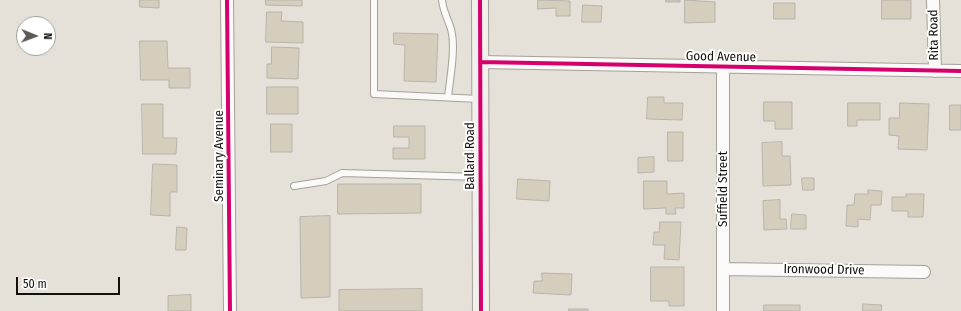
<!DOCTYPE html>
<style>
body{margin:0}
#map{position:relative;width:961px;height:311px;overflow:hidden;background:#e5e1d8;font-family:"Fira Sans Condensed",sans-serif}
canvas{display:block}
.north{position:absolute;left:16px;top:16px;width:40px;height:40px;box-sizing:border-box;background:#fff;border:1px solid #a1a09d;border-radius:50%;rotate:91deg;font-size:11px;font-weight:700;line-height:16px;text-align:center;color:#14110b}
.north::after{content:'';display:block;margin:auto;width:14px;height:18px;background:#5d5a53;clip-path:polygon(50% 0,100% 100%,50% 72%,0 100%)}
.scale{position:absolute;left:16px;top:277px;width:104px;height:18px;box-sizing:border-box;border:2px solid #14110b;border-top:0;padding-left:5px;font-size:12px;line-height:14px;white-space:nowrap;color:#14110b;-webkit-text-stroke:3px #fff;paint-order:stroke}
</style>
<div id="map">
<canvas width="961" height="311"></canvas>
<div class="north">N</div>
<div class="scale">50 m</div>
</div>
<script>
const context = document.querySelector('canvas').getContext('2d');
context.lineJoin = 'round';
function paint(path, color) { context.fillStyle = color; context.fill(path, 'evenodd'); }
function stroke(path, color, width, dash) { context.strokeStyle = color; context.lineWidth = width; context.lineCap = dash ? 'butt' : 'round'; context.setLineDash(dash || []); context.stroke(path); }
function drawText(font, color, halo, rows, align = 'center') {
  context.font = font + ' "Fira Sans Condensed",sans-serif'; context.lineWidth = 4; context.setLineDash([]); context.textBaseline = 'middle'; context.strokeStyle = halo; context.fillStyle = color; for (const [text, x, y, turn = 0] of rows) {
    context.save(); context.translate(x, y); context.rotate((+turn || 0) * Math.PI / 180); context.textAlign = isNaN(turn) ? turn : align; if (halo) context.strokeText(text, 0, 0); context.fillText(text, 0, 0); context.restore();
  }
}
const building = new Path2D(`
 M 140,0 L 159,0 L 159,8 L 140,7 Z
 M 266,0 L 302,0 L 302,6 L 266,5 Z
 M 538,0 L 570,1 L 570,16 L 556,16 L 556,8 L 538,9 Z
 M 666,0 L 680,0 L 680,2 L 666,2 Z
 M 685,0 L 715,2 L 715,22 L 685,23 Z
 M 882,0 L 911,0 L 911,19 L 882,19 Z
 M 774,3 L 795,3 L 795,19 L 774,19 Z
 M 583,5 L 602,6 L 601,22 L 582,22 Z
 M 267,12 L 282,12 L 281,21 L 303,22 L 303,43 L 266,42 Z
 M 394,33 L 438,34 L 436,82 L 404,81 L 405,45 L 394,44 Z
 M 140,41 L 167,41 L 168,68 L 190,68 L 190,88 L 169,88 L 169,80 L 141,80 Z
 M 272,47 L 299,48 L 298,79 L 267,78 L 267,64 L 271,64 Z
 M 267,87 L 298,87 L 298,114 L 267,114 Z
 M 648,97 L 664,97 L 664,103 L 683,103 L 682,120 L 647,119 Z
 M 764,102 L 792,102 L 792,129 L 775,129 L 775,121 L 764,121 Z
 M 848,103 L 880,103 L 880,120 L 857,120 L 857,126 L 848,126 Z
 M 900,103 L 929,104 L 927,150 L 898,149 L 899,136 L 889,135 L 889,118 L 899,118 Z
 M 142,104 L 163,104 L 163,138 L 177,138 L 176,154 L 143,154 Z
 M 950,105 L 961,105 L 961,130 L 950,130 Z
 M 271,124 L 292,124 L 292,152 L 271,152 Z
 M 394,126 L 425,126 L 425,159 L 393,159 L 393,148 L 409,148 L 409,137 L 394,137 Z
 M 668,132 L 683,132 L 683,161 L 668,161 Z
 M 782,142 L 782,156 L 790,156 L 791,185 L 763,186 L 762,143 Z
 M 654,157 L 654,172 L 638,173 L 638,158 Z
 M 153,164 L 177,165 L 177,192 L 170,192 L 170,216 L 151,215 Z
 M 802,178 L 814,178 L 814,190 L 803,190 Z
 M 518,179 L 550,181 L 549,201 L 517,199 Z
 M 644,181 L 667,181 L 667,194 L 684,193 L 684,208 L 675,208 L 676,214 L 666,214 L 666,208 L 644,209 Z
 M 338,184 L 421,184 L 421,213 L 338,214 Z
 M 868,190 L 882,191 L 881,205 L 871,205 L 870,220 L 858,219 L 858,227 L 846,226 L 847,205 L 854,205 L 855,194 L 868,194 Z
 M 906,194 L 924,194 L 923,217 L 908,217 L 908,211 L 892,211 L 892,197 L 906,197 Z
 M 780,200 L 780,219 L 786,219 L 787,229 L 764,230 L 763,201 Z
 M 792,214 L 806,215 L 806,229 L 791,229 Z
 M 330,216 L 330,297 L 301,298 L 300,217 Z
 M 660,222 L 681,222 L 679,260 L 664,259 L 665,245 L 653,245 L 654,232 L 659,232 Z
 M 177,227 L 187,228 L 186,250 L 176,250 Z
 M 651,267 L 684,267 L 684,306 L 669,306 L 669,301 L 651,301 Z
 M 542,273 L 572,274 L 571,295 L 533,293 L 534,281 L 542,281 Z
 M 422,289 L 422,311 L 339,311 L 339,290 Z
 M 191,295 L 191,311 L 168,311 L 168,296 Z
 M 863,304 L 882,305 L 881,311 L 863,311 Z
 M 764,305 L 800,305 L 800,311 L 764,311 Z
 M 569,309 L 588,309 L 588,311 L 569,311 Z`);
const lane = new Path2D(`
 M 374,0 L 374,94 L 480,99
 M 442,0 C 443,11 448,19 451,29 C 456,48 450,78 448,97
 M 294,186 L 326,181 L 342,173 L 480,177`);
const street = new Path2D(`
 M 227,0 L 230,311
 M 933,0 L 935,71
 M 480,62 L 961,71
 M 723,67 L 723,311
 M 723,269 L 924,272`);
const secondary = new Path2D(`
 M 480,0 L 481,311`);
const cycleway = new Path2D(`
 M 227,0 L 230,311
 M 480,0 L 481,311
 M 480,62 L 961,71`);
const streetNames = [
 ["Rita Road",934,35,-91],
 ["Good Avenue",721,57,1],
 ["Seminary Avenue",219,156,-90],
 ["Ballard Road",470,156,-90],
 ["Suffield Street",723,189,-90],
 ["Ironwood Drive",824,270,1]
];
paint(building, '#d6cebd');
stroke(building, '#b7b4ad', 1);
stroke(lane, '#a4a19a', 8);
stroke(street, '#a4a19a', 14);
stroke(secondary, '#a4a19a', 18);
stroke(lane, '#fbfaf9', 6);
stroke(street, '#fbfaf9', 12);
stroke(secondary, '#f2f0ec', 16);
stroke(cycleway, '#d6006c', 4);
drawText('13px', '#14110b', '#fff', streetNames);
</script>
